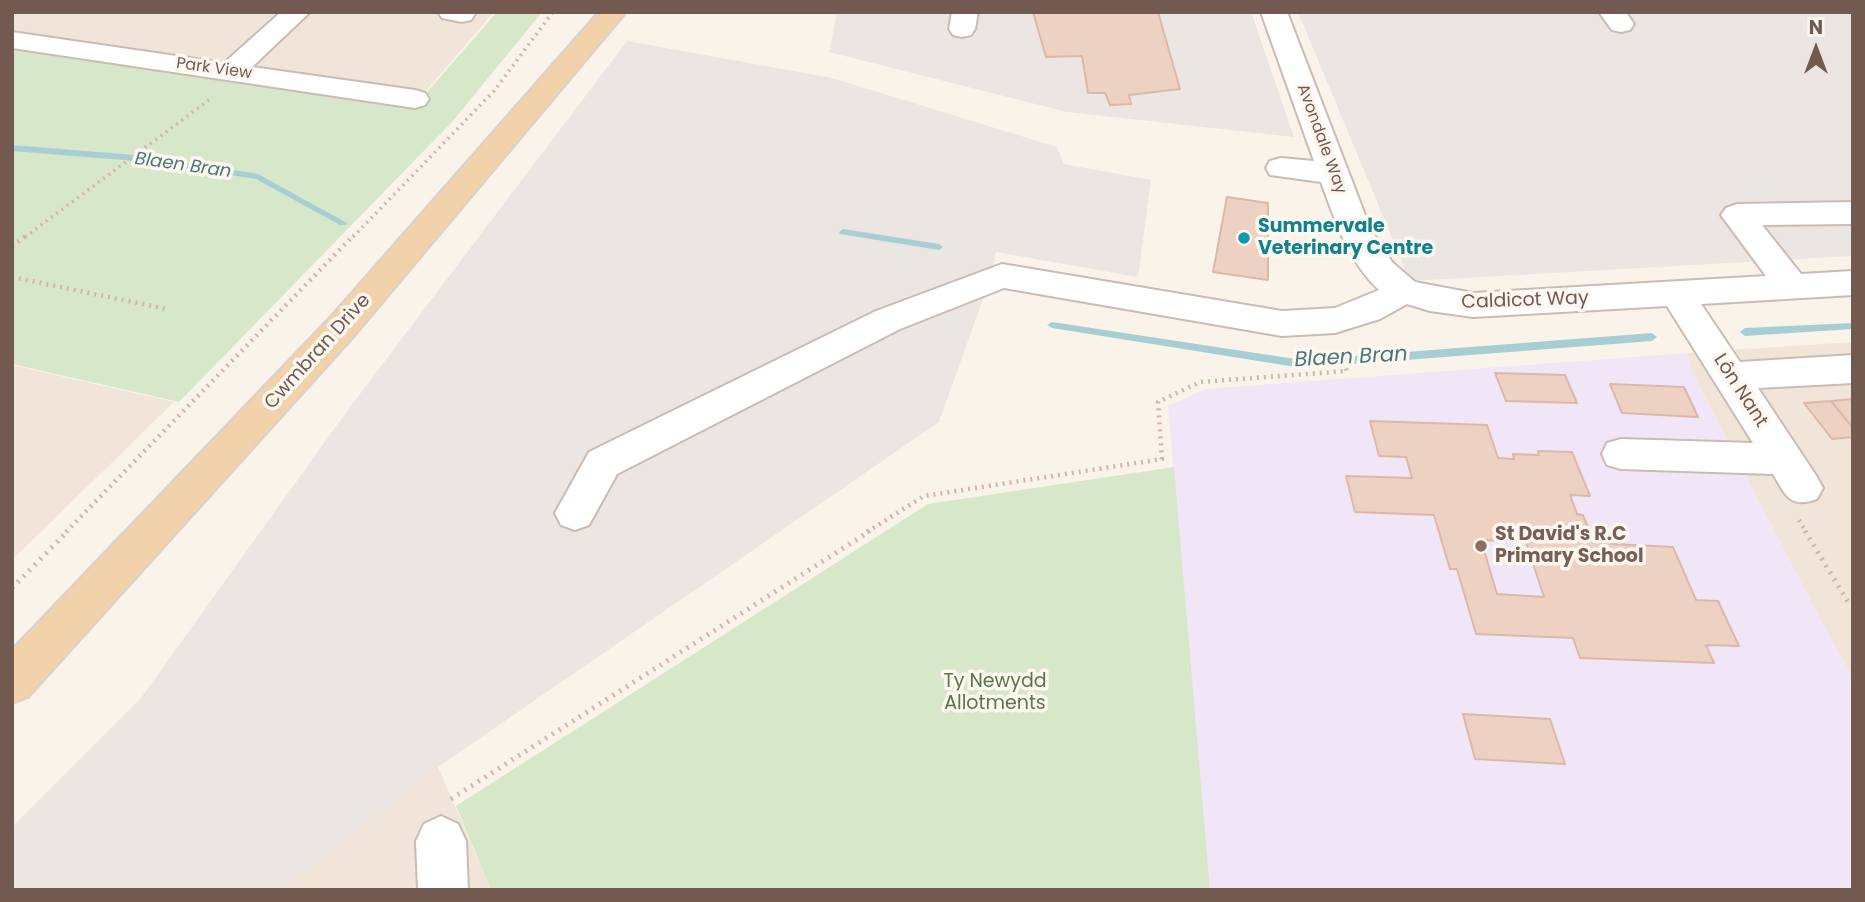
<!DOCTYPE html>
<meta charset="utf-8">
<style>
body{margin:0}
#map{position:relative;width:1865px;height:902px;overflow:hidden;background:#faf3ea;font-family:Poppins,sans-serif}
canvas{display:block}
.frame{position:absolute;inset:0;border:14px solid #735a50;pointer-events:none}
.north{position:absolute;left:1781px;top:14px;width:70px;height:70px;-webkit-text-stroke:5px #fdf7f0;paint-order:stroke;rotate:0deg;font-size:19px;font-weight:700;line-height:28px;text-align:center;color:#735a50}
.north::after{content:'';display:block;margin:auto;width:24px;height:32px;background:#735a50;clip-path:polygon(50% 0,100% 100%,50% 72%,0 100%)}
</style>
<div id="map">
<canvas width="1865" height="902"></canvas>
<div class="frame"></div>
<div class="north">N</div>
</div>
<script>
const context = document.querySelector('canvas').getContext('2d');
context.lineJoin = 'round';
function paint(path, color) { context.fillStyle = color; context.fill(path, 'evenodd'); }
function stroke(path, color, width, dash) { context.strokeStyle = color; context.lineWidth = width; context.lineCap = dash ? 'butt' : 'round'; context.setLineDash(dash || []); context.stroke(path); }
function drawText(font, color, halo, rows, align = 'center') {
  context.font = font + ' Poppins,sans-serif'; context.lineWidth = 7; context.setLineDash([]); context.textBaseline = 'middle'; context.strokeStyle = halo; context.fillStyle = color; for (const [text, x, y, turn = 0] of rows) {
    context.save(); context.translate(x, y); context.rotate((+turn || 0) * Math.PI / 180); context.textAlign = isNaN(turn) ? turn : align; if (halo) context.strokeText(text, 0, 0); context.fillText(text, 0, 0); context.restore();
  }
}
const residential = new Path2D(`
 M 12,12 L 494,12 L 412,107 L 12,49 Z
 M 1853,342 L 1853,678 L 1823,625 L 1693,374 L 1687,353 Z
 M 12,365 L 174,402 L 12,560 Z
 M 438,767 L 491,890 L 282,890 Z`);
const industrial = new Path2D(`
 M 837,12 L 1251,12 L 1294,137 L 1067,112 L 829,52 Z
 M 1298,12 L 1853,12 L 1853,256 L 1410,281 Z
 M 627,41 L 832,78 L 1057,147 L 1064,164 L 1151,180 L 1138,277 L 996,252 L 988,285 L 939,422 L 438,767 L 282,890 L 12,890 L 12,827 L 141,698 L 347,411 Z`);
const education = new Path2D(`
 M 1687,353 L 1693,374 L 1823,625 L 1853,678 L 1853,890 L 1210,890 L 1168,406 L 1205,389 Z`);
const green = new Path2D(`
 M 497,12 L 542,12 L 452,122 L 179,402 L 12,364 L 12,50 L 414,107 Z
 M 1174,467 L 1210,890 L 491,890 L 456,806 L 928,504 Z`);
const stream = new Path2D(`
 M 12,145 L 148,156 L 258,174 L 347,223 L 346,225 L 340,225 L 256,179 L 148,162 L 12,151 Z
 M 843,229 L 939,244 L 943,247 L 939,250 L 840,234 L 839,232 Z
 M 1052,322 L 1302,360 L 1652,333 L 1657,337 L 1652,341 L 1302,368 L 1052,328 L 1047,325 Z
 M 1853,323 L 1853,329 L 1745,336 L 1740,332 L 1745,328 Z`);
const building = new Path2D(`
 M 1033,12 L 1158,12 L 1180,89 L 1129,95 L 1131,104 L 1110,105 L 1105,93 L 1088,93 L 1082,56 L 1046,57 Z
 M 1227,197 L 1268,203 L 1268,280 L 1213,272 Z
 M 1495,373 L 1565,375 L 1577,403 L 1506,401 Z
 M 1610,384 L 1684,387 L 1698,417 L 1622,413 Z
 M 1853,399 L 1853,428 L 1831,401 Z
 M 1831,401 L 1853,428 L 1853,437 L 1832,439 L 1804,403 Z
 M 1370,421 L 1487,425 L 1498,458 L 1514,459 L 1513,454 L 1539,455 L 1538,451 L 1572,452 L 1590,496 L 1570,495 L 1577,514 L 1583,515 L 1594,543 L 1673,547 L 1696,600 L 1718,601 L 1739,646 L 1706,645 L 1714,663 L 1580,658 L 1573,638 L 1476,634 L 1457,569 L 1450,569 L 1434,515 L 1355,512 L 1346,476 L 1412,478 L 1406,457 L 1379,456 ZM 1481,540 L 1526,542 L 1544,597 L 1497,594 Z
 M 1463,714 L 1550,719 L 1565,764 L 1475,759 Z`);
const pathFar2 = new Path2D(`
 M 25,237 L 213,97
 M 353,237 L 494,91 L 553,12`);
const pathFar1 = new Path2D(`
 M 12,246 L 27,235
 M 12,277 L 167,309
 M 1799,520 L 1806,532
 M 66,532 L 354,235
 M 867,532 L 924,496 L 1162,459 L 1158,402 L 1200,382 L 1347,371 L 1339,352`);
const path = new Path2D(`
 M 1805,531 L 1848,602 L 1853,602
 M 12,588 L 68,531
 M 451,799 L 870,531`);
const minor = new Path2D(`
 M 281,12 L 310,12 L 252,67 L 415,90 L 425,93 L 429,99 L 425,105 L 415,108 L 12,48 L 12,32 L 224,63 Z
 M 438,12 L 474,12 L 475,14 L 471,20 L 462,22 L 442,18 Z
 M 952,12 L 978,12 L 975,29 L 971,35 L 962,37 L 953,35 L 949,29 Z
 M 1261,12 L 1287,12 L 1370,228 L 1392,262 L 1415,282 L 1473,293 L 1766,276 L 1721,215 L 1726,208 L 1737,204 L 1853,202 L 1853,224 L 1762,225 L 1801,274 L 1853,271 L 1853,295 L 1701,304 L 1740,362 L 1853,355 L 1853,383 L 1758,388 L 1817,477 L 1823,488 L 1817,499 C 1789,509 1786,495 1773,474 L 1621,469 L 1607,465 L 1602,454 L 1607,443 L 1621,439 L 1753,443 L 1667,306 L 1473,317 L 1430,311 L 1407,304 L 1380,319 L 1335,333 L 1282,336 L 1004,288 L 900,329 L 617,474 L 589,525 L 575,530 L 561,525 L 555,513 L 589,452 L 876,311 L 1002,264 L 1282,311 L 1335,308 L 1379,290 C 1348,261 1335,220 1321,182 L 1270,175 L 1266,168 L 1270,161 L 1281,158 L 1314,161 Z
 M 1599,12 L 1626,12 L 1634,24 L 1630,30 L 1621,32 L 1612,30 Z
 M 441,816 L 458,824 L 466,841 L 468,890 L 418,890 L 416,841 L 424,824 Z`);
const major = new Path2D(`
 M 599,12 L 626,12 L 353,337 L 28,697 L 12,703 L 12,650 L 329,319 Z`);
const markers = [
 [1244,238,7,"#0f9aa8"],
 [1481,546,7,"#8d6e63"]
];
const farStreetnames = [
 ["Park View",214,69,8],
 ["Avondale Way",1321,139,70]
];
const farWaternames = [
 ["Blaen Bran",183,166,8]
];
const cultureNames = [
 ["Summervale",1258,227],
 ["Veterinary Centre",1258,249]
];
const streetNames = [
 ["Caldicot Way",1525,301,-2],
 ["Cwmbran Drive",318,352,-48],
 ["Lôn Nant",1740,391,57]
];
const educationNames = [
 ["St David's R.C",1495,535],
 ["Primary School",1495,557]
];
const parkNames = [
 ["Ty Newydd",995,682],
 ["Allotments",995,704]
];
const waterNames = [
 ["Blaen Bran",1351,358,-3]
];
paint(residential, '#f1e5d9');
paint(industrial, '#ece6e2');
paint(education, '#f0e6f7');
paint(green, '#d7e7c9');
paint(stream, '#a7cfd3');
paint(building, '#edd2c4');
stroke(building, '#deb8a7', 2);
stroke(minor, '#ccbbb1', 4);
stroke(major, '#d8d1ce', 4);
stroke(pathFar2, '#d2b5a7', 3.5, [2, 4.5]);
stroke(pathFar1, '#d2b5a7', 4.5, [2, 5]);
stroke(path, '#d2b5a7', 5, [2, 6]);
paint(minor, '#fff');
paint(major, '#f1d2aa');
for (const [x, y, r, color] of markers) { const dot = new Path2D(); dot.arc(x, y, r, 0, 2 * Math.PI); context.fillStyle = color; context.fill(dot); stroke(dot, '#fdf7f0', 2.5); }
drawText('16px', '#735a50', '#fdf7f0', farStreetnames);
drawText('italic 18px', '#48777c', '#fdf7f0', farWaternames);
drawText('bold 19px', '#0d838f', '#fdf7f0', cultureNames, 'left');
drawText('19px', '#735a50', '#fdf7f0', streetNames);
drawText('bold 19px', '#785e54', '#fdf7f0', educationNames, 'left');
drawText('19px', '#597749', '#fdf7f0', parkNames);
drawText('italic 21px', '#48777c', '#fdf7f0', waterNames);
</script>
